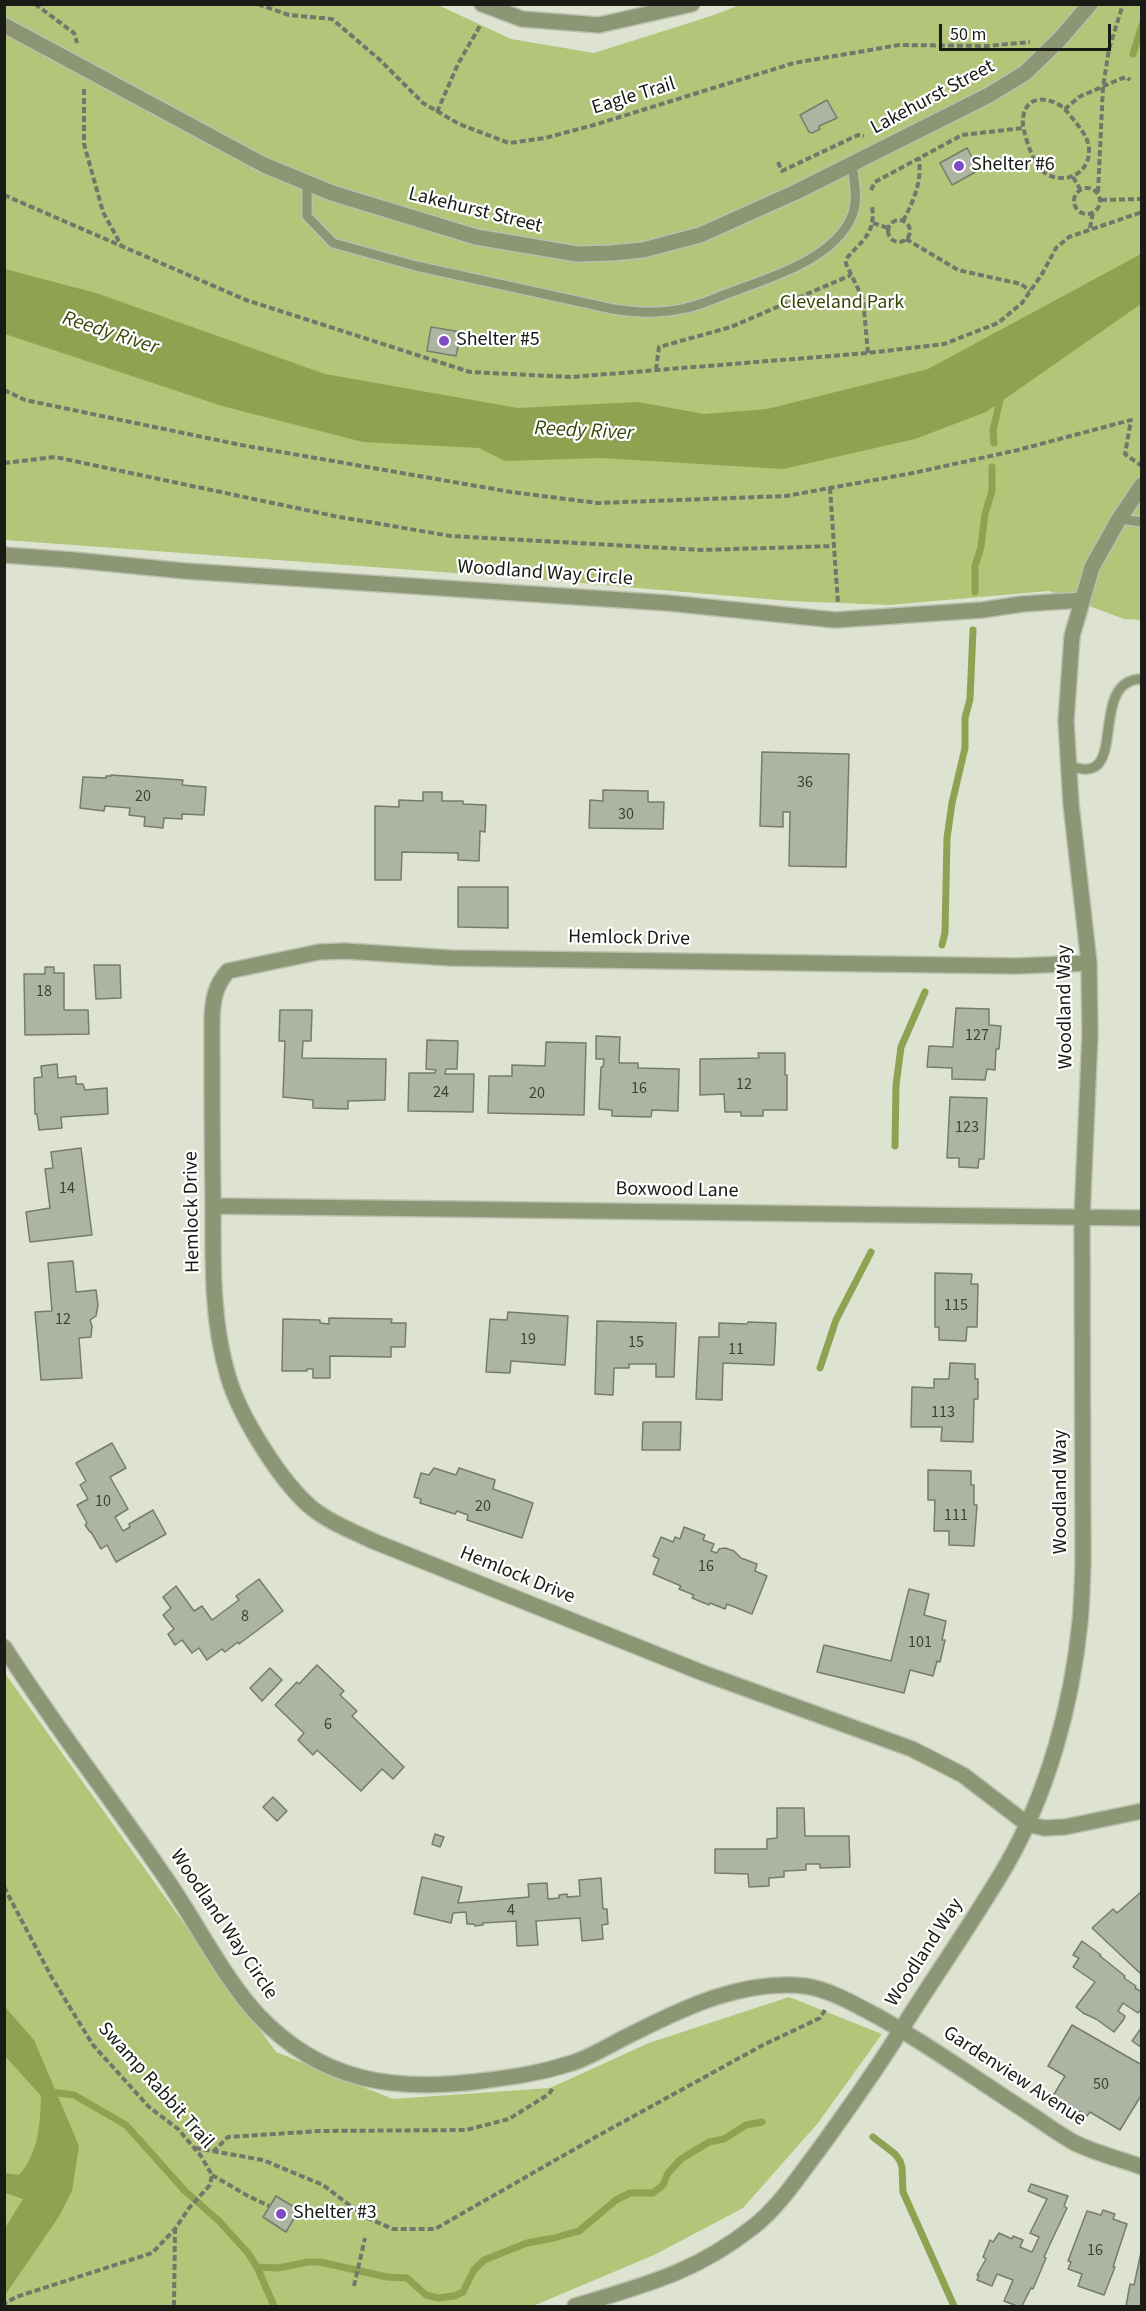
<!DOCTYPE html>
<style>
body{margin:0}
#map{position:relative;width:1146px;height:2311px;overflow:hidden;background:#dde3d0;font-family:"Source Sans 3",sans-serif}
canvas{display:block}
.frame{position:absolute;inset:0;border:6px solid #191b14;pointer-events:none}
.scale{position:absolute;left:939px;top:24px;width:172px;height:27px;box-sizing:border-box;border:3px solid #191b14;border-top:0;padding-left:8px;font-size:18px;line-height:21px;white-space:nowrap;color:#191b14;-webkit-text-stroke:4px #fff;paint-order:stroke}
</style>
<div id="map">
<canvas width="1146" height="2311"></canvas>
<div class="frame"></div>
<div class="scale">50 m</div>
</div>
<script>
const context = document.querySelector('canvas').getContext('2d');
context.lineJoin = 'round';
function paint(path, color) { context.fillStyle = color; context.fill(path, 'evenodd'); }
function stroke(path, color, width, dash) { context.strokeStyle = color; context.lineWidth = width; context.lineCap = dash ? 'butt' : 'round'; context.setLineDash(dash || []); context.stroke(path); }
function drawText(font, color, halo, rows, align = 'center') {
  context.font = font + ' "Source Sans 3",sans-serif'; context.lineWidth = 4.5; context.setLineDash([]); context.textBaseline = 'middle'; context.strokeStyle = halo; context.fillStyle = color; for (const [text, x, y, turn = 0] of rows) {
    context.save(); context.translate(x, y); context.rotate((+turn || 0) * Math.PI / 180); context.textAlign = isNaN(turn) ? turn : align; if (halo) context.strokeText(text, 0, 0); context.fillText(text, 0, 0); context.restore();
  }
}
const green = new Path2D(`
 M 4,5 L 438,5 L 511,39 L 594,53 L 711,16 L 740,5 L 1141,5 L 1141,620 L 1124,619 L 1049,591 L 889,605 L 790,601 L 509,577 L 5,540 Z
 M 4,1672 L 276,2052 L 393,2099 L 550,2088 L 649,2043 L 789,1997 L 882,2034 L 818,2123 L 743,2208 L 654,2255 L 533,2306 L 5,2306 Z`);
const water = new Path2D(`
 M 1141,254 L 1141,304 L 986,412 L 915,439 L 783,469 L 601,458 L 505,461 L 479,448 L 363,442 L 222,406 L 5,334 L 5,269 L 96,293 L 325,374 L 518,408 L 638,402 L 704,414 L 767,409 L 928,369 Z
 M 5,2007 L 34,2040 L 79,2146 L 72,2191 L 58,2218 L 5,2295 L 5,2228 L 23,2199 L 5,2193 L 5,2173 L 19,2175 C 39,2153 40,2124 41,2096 L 5,2056 Z`);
const stream = new Path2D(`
 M 1133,54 L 1142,25
 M 994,443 L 993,430 L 1001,396
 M 975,592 L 975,566 L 981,547 L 985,514 L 992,491 L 992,467
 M 942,945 L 945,933 L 947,838 L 952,803 L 965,748 L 965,718 L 970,699 L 973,630
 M 895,1146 L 896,1085 L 901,1047 L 925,992
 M 820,1368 L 836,1320 L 871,1252
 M 50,2092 L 74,2095 L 126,2125 L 185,2191 L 219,2221 L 248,2253 L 257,2267 L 274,2306
 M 873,2137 L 895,2154 L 900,2161 L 902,2167 L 903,2192 L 954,2306
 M 257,2267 L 278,2268 L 308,2262 L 320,2262 L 387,2277 L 407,2278 L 426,2295 L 438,2298 L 454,2296 L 463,2292 L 474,2270 L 484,2260 L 527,2243 L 554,2238 L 579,2231 L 616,2200 L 630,2193 L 653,2193 L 663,2185 L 668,2173 L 681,2159 L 709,2142 L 724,2139 L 746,2125 L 762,2122`);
const building = new Path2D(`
 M 827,100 L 837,118 L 819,126 L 820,129 L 812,133 L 809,132 L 800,115 Z
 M 967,148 L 979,170 L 952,185 L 940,163 Z
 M 431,327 L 461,332 L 456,356 L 427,351 Z
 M 762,752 L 849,754 L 846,867 L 789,866 L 790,812 L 783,812 L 783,827 L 760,826 Z
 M 111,775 L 183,780 L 182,785 L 206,787 L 204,815 L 182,814 L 182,819 L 164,818 L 163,828 L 144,826 L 145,817 L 129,815 L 130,808 L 105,806 L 104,811 L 80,808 L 83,777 L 106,778 L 106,776 L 111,776 Z
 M 603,790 L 648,791 L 648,802 L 664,802 L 663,829 L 589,828 L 590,800 L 603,801 Z
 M 423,792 L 442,792 L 442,801 L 463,801 L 463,804 L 486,805 L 485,832 L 480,831 L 479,861 L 458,860 L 458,853 L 402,852 L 401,880 L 375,880 L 375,806 L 399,807 L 399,800 L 423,801 Z
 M 458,887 L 508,887 L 508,928 L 458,927 Z
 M 94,965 L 120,965 L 121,998 L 96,999 Z
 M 45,967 L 54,967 L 54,973 L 64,973 L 64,1010 L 88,1010 L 89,1034 L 25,1035 L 24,974 L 45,974 Z
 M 956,1008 L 989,1009 L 989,1025 L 1001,1026 L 999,1049 L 996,1049 L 995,1070 L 987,1069 L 985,1080 L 952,1079 L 952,1068 L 927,1067 L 929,1046 L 953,1047 Z
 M 280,1010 L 312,1010 L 311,1041 L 303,1041 L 302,1058 L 386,1059 L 385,1100 L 348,1101 L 348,1109 L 313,1108 L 313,1100 L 283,1097 L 285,1041 L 279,1041 Z
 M 596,1036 L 620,1037 L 619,1063 L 638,1063 L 638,1068 L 679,1069 L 678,1111 L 652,1110 L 651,1117 L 612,1116 L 612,1110 L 599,1109 L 601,1067 L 603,1067 L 604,1059 L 596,1059 Z
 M 427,1040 L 458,1041 L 457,1069 L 446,1069 L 445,1074 L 474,1074 L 473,1112 L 408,1111 L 409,1073 L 435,1073 L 436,1070 L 426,1069 Z
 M 546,1042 L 586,1043 L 584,1115 L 488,1113 L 489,1076 L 512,1076 L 512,1065 L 545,1066 Z
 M 758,1053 L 785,1053 L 785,1075 L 787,1075 L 787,1110 L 763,1110 L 763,1116 L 741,1116 L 741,1112 L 725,1112 L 724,1094 L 700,1095 L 700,1059 L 759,1058 Z
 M 57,1064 L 58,1078 L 76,1076 L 76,1084 L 83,1084 L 85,1090 L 107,1088 L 108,1114 L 61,1117 L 62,1128 L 39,1130 L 37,1114 L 35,1114 L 34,1078 L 42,1077 L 41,1066 Z
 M 950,1097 L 987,1098 L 984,1159 L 979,1159 L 978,1168 L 959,1167 L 959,1158 L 947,1158 Z
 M 81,1148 L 92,1235 L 30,1242 L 26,1212 L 50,1208 L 45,1169 L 53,1168 L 51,1152 Z
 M 73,1261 L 76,1292 L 96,1290 L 98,1305 L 96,1316 L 90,1320 L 92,1326 L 91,1337 L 79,1338 L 82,1378 L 41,1380 L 35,1312 L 52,1311 L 48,1263 Z
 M 935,1273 L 972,1274 L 971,1284 L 978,1284 L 977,1327 L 967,1327 L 966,1341 L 939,1340 L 939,1327 L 935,1327 Z
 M 508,1312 L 568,1316 L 565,1365 L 511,1361 L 510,1373 L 486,1372 L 490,1319 L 507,1320 Z
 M 329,1318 L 392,1319 L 391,1323 L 406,1323 L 405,1347 L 391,1347 L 391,1357 L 330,1356 L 330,1378 L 313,1378 L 313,1369 L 307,1369 L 307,1371 L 282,1371 L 283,1319 L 320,1320 L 320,1323 L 329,1324 Z
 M 597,1321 L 676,1323 L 674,1377 L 656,1377 L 656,1364 L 629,1364 L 629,1368 L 614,1368 L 613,1395 L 595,1394 Z
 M 748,1322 L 776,1323 L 774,1365 L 723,1363 L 722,1400 L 696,1399 L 699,1337 L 719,1337 L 719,1323 L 747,1324 Z
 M 950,1363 L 975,1364 L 975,1379 L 978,1379 L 978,1399 L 974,1399 L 973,1442 L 941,1441 L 942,1427 L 911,1427 L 912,1387 L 934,1388 L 934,1379 L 949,1379 Z
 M 643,1422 L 681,1422 L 680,1450 L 642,1450 Z
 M 112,1443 L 126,1468 L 110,1477 L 128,1509 L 115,1517 L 123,1531 L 130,1527 L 129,1524 L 153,1510 L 166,1534 L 116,1562 L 107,1545 L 101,1549 L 91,1532 L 90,1532 L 85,1525 L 87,1523 L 77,1505 L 88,1499 L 80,1485 L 86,1481 L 76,1463 Z
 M 434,1468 L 456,1475 L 459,1468 L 495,1480 L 493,1489 L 533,1503 L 522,1538 L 467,1520 L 468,1515 L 457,1511 L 455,1514 L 420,1503 L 421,1499 L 414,1497 L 421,1473 L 429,1475 Z
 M 928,1470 L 971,1471 L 971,1485 L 974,1485 L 974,1505 L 977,1505 L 974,1546 L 949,1545 L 949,1531 L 934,1531 L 935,1500 L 928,1500 Z
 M 684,1527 L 705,1535 L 703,1540 L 714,1544 L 711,1551 L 717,1553 L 719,1549 L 725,1548 L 734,1551 L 741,1558 L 757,1564 L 755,1571 L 767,1576 L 752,1614 L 727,1604 L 725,1609 L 710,1603 L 709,1605 L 692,1598 L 694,1595 L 679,1589 L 681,1586 L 653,1574 L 659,1559 L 653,1556 L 661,1537 L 673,1542 L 675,1537 L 680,1539 Z
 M 259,1579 L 283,1611 L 239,1644 L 238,1642 L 225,1652 L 222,1649 L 207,1660 L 199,1648 L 192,1653 L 182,1640 L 175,1645 L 168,1634 L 174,1629 L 163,1615 L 171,1608 L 163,1597 L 176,1586 L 194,1611 L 202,1606 L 212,1620 L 239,1600 L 236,1596 Z
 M 909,1589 L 929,1594 L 924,1615 L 946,1621 L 942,1640 L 945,1640 L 940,1662 L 937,1661 L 933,1676 L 910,1670 L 904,1693 L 817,1672 L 824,1645 L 891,1661 Z
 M 317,1665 L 344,1691 L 340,1695 L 357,1711 L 352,1716 L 404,1767 L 393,1779 L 382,1769 L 361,1791 L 317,1750 L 313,1755 L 298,1740 L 304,1733 L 275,1705 L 297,1682 L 299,1684 Z
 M 270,1668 L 282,1680 L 262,1701 L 250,1688 Z
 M 273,1797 L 287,1811 L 277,1821 L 263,1807 Z
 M 777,1808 L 804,1808 L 805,1836 L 849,1836 L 850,1867 L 820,1868 L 820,1864 L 806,1864 L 806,1870 L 784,1871 L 784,1877 L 769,1878 L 769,1886 L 749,1887 L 748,1874 L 715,1873 L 715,1849 L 767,1849 L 767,1839 L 777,1838 Z
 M 435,1834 L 444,1837 L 440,1847 L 432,1844 Z
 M 422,1877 L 462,1887 L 458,1903 L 529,1897 L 528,1884 L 547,1883 L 548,1899 L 559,1898 L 559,1895 L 567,1894 L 567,1897 L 580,1896 L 579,1880 L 601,1878 L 603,1909 L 607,1909 L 608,1924 L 602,1925 L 603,1939 L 582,1941 L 580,1918 L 536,1921 L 538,1945 L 517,1946 L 516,1921 L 483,1923 L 483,1925 L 475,1926 L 474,1924 L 467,1924 L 466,1912 L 453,1913 L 451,1923 L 414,1914 Z
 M 1141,1892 L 1142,1892 L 1142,1975 L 1092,1928 L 1113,1909 L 1117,1913 Z
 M 1082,1941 L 1101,1955 L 1100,1956 L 1125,1976 L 1124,1978 L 1136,1986 L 1135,1988 L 1142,1992 L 1142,2008 L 1138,2013 L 1123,2003 L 1118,2011 L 1125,2016 L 1124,2019 L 1114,2032 L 1096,2019 L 1083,2013 L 1076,2007 L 1095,1982 L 1073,1967 L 1079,1958 L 1073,1955 Z
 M 1072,2025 L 1142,2065 L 1142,2094 L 1120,2130 L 1090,2112 L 1087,2116 L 1053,2096 L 1065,2076 L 1048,2066 Z
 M 1142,2027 L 1142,2048 L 1132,2041 Z
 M 1031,2184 L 1068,2196 L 1064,2206 L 1067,2208 L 1044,2257 L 1046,2258 L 1033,2289 L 1031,2288 L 1022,2306 L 1017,2306 L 1004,2301 L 1013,2280 L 997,2274 L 992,2286 L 977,2280 L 979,2275 L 977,2275 L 986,2259 L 983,2257 L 990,2240 L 993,2242 L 999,2233 L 1012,2239 L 1013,2236 L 1023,2240 L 1020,2247 L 1032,2252 L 1039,2237 L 1030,2233 L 1047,2199 L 1028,2191 Z
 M 276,2196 L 299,2210 L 286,2232 L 263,2217 Z
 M 1103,2210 L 1115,2214 L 1113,2219 L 1127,2224 L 1113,2267 L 1115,2267 L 1104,2295 L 1078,2286 L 1082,2274 L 1068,2269 L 1071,2262 L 1068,2261 L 1087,2211 L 1101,2215 Z
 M 1142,2248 L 1142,2306 L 1126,2306 L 1130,2284 L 1134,2285 Z`);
const path = new Path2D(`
 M 35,4 L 74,33 L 77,43
 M 258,4 L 289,15 L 332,19 L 380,60 L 423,103 L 459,124 L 509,143 L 545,138 L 594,125 L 794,63 L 899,45 L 987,46 L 1030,42
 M 84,89 L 84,144 L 103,212 L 121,245
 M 1065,109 C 1073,120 1088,134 1089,148 C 1091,176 1060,187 1041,170 C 1033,163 1021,128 1023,118 C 1026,93 1051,97 1065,109 L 1079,97 L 1120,79 L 1126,77 L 1130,80
 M 437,112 L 458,64 L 481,24
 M 778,162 L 782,171 L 858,135 L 864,136
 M 1073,177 L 1080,189
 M1074 201a13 13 0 1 1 26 0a13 13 0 1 1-26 0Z
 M 871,190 L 875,182 L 962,135 L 1023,128
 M 1098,192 L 1103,87 L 1109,49 L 1123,4
 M 4,195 L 246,300 L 470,372 L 571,377 L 868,353 L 944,344 L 998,323 L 1022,303 L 1042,274 L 1056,248 L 1069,237 L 1142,212
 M 1101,200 L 1142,199
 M888 231a11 11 0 1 1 22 0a11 11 0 1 1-22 0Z
 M 903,221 C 914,200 922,182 919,158
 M 873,223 L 888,228
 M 1090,228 L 1093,212
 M 906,239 L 958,270 L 1021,284 L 1030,291
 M 868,353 L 863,299 L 846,264 L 846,259 C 862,240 876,234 872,206
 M 656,370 L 659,347 L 731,327 L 851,275
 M 4,390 L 25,400 L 241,445 L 511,492 L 598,503 L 786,496 L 913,473 L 1018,450 L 1131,420 L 1125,454 L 1142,466
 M 4,463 L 55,457 L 339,517 L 451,536 L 702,550 L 834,546
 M 830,488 L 838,604
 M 4,1887 L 52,1978 L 93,2045 L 149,2107 L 178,2129 L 201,2156 L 212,2175 L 210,2185 L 189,2208 L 175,2229 L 152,2253 L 16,2297 L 4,2304
 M 195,2148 L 263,2160 L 323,2185 L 365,2217 L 393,2229 L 435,2229 L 601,2134 L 763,2045 L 820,2018 L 825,2010
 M 213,2152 L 228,2137 L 320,2131 L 466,2130 L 509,2119 L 549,2094 L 553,2088
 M 212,2175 L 248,2196 L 269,2206
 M 354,2286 L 365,2238
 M 174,2306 L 175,2229`);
const lane = new Path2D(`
 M 307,183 L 307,216 L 333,243 L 416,266 L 613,309 C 638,313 662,314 686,308 C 701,305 715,298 729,293 C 769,278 832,260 851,218 C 859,201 854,182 852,164
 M 1119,519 L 1142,522
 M 1069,766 C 1077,768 1088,772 1096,766 C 1117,751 1097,679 1142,679`);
const street = new Path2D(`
 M 482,4 L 522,19 L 599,25 L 692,4
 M 4,25 L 264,165 L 332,193 L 476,237 L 577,254 L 611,253 L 643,250 L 700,235 L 796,192 L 989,95 L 1025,73 L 1059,40 L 1090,4
 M 4,555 L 73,560 L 185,571 L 668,603 L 835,620 L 982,610 L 1022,604 L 1082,600
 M 1089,963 L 1017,966 L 451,958 L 345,951 L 319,952 L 228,971 C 215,986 213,999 212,1018 C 212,1079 212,1139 213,1200 C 213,1258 211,1320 228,1376 C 239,1415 281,1483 313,1509 C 331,1523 352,1531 373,1541 L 703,1673 L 912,1749 L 963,1775 L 1027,1824 L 1044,1828 L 1065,1827 L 1142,1811
 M 213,1206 L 1142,1218
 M 4,1647 C 55,1727 114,1802 167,1880 C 196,1922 225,1980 259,2016 C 322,2082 394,2092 481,2081 C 514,2077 541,2073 572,2063 C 594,2056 614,2042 636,2032 C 687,2006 746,1979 805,1986 C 831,1990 854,2004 877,2016 C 926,2043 973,2077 1021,2108 C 1039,2119 1056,2133 1075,2143 C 1095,2153 1120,2159 1142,2167
 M 575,2306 C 644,2285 695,2273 753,2227 C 779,2207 798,2177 818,2151 C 844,2115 870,2079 894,2041 C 931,1981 972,1924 1007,1864 C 1048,1792 1072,1704 1080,1622 C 1082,1603 1082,1584 1083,1565 L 1082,1217 L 1090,1035 L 1089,963 L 1071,804 L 1066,721 L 1072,636 L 1092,567 L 1119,519 L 1142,485`);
const markers = [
 [959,166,6,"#7f4bc3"],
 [444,341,6,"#7f4bc3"],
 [281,2214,6,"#7f4bc3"]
];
const numberNames = [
 ["36",805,783],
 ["20",143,797],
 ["30",626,815],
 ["18",44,992],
 ["127",977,1036],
 ["12",744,1085],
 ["16",639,1089],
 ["24",441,1093],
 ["20",537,1094],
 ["123",967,1128],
 ["14",67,1189],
 ["115",956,1306],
 ["12",63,1320],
 ["19",528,1340],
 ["15",636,1343],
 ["11",736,1350],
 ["113",943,1413],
 ["10",103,1502],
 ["20",483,1507],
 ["111",956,1516],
 ["16",706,1567],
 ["8",245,1617],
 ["101",920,1643],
 ["6",328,1725],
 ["4",511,1911],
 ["50",1101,2085],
 ["16",1095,2251]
];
const streetNames = [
 ["Eagle Trail",634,97,-17],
 ["Lakehurst Street",933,98,-28],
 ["Lakehurst Street",475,211,14],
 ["Woodland Way Circle",545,574,4],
 ["Hemlock Drive",629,939,1],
 ["Woodland Way",1066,1007,-91],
 ["Boxwood Lane",677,1191,1],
 ["Hemlock Drive",193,1212,-91],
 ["Woodland Way",1062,1492,-90],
 ["Hemlock Drive",517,1576,22],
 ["Woodland Way Circle",223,1925,56],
 ["Woodland Way",925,1953,-57],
 ["Gardenview Avenue",1014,2077,33],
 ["Swamp Rabbit Trail",155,2086,48]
];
const poiNames = [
 ["Shelter #6",971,166],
 ["Shelter #5",456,341],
 ["Shelter #3",293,2214]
];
const parkNames = [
 ["Cleveland Park",842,304]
];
const waterNames = [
 ["Reedy River",110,334,18],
 ["Reedy River",584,432,3]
];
paint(green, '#b2c579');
paint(water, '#8fa251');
stroke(stream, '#8fa251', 7);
paint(building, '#aeb4a2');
stroke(building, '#767b6a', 1.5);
stroke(lane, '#babfae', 12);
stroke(street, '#babfae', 18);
stroke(path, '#73766a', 4, [6, 3]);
stroke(lane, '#8c9674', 9);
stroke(street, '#8c9674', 15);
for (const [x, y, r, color] of markers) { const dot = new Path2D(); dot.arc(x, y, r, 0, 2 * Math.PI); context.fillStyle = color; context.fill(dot); stroke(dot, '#fff', 2); }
drawText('16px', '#3e4138', null, numberNames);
drawText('20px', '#191b14', '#fff', streetNames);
drawText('20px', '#191b14', '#fff', poiNames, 'left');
drawText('20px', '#384404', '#fff', parkNames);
drawText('italic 21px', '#3a4607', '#fff', waterNames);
</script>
